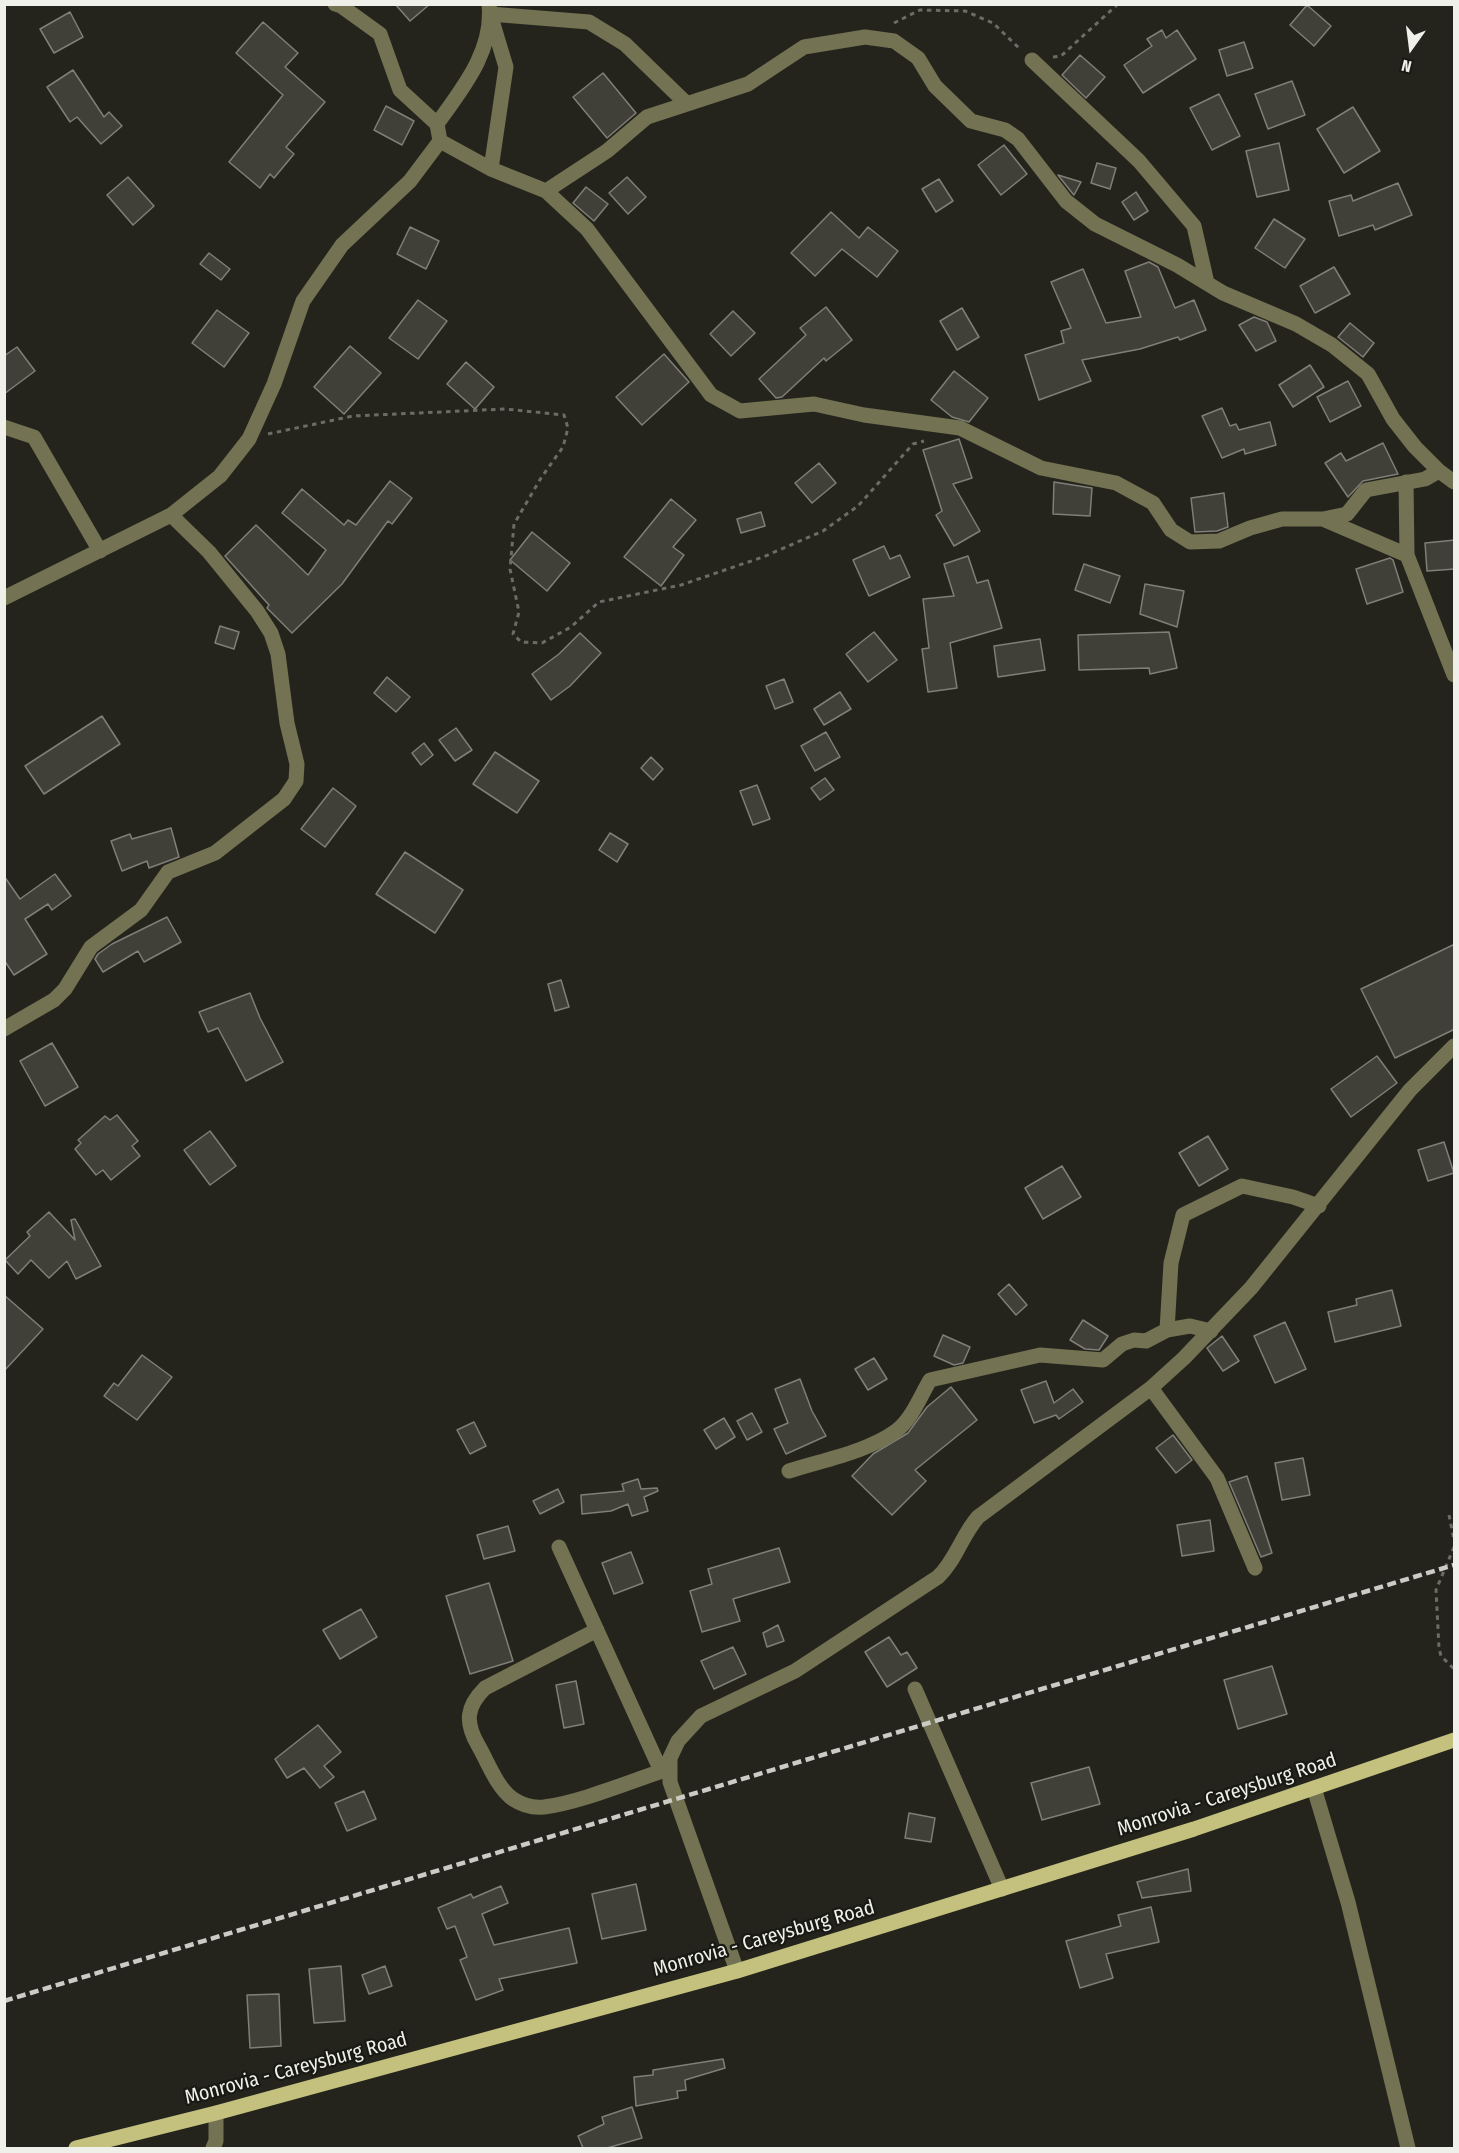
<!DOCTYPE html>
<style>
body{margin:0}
#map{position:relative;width:1459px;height:2153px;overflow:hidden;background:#24241d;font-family:"Fira Sans Condensed",sans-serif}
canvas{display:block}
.frame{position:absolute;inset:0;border:6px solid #f0f0eb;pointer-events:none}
.north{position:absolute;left:1381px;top:18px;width:60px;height:60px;-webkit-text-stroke:4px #1a1a14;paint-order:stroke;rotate:194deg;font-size:16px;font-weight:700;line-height:24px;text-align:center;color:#f0f0eb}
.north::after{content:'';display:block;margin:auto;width:21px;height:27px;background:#f0f0eb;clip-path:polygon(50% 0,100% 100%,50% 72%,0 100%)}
</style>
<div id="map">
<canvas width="1459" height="2153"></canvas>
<div class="frame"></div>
<div class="north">N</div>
</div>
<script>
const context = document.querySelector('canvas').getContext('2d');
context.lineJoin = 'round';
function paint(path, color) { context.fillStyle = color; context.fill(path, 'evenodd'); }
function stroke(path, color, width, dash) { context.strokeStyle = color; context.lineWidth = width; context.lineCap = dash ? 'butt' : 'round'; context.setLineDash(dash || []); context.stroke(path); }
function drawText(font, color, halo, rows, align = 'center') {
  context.font = font + ' "Fira Sans Condensed",sans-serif'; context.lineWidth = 4.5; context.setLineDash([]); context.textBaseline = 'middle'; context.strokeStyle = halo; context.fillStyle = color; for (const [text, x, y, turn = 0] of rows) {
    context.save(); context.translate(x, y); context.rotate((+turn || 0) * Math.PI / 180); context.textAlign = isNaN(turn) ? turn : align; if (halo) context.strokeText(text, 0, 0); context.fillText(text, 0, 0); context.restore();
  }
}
const building = new Path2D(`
 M 395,4 L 430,4 L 410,21 Z
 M 1307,5 L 1331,26 L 1314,46 L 1290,25 Z
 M 70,12 L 83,37 L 54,53 L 40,29 Z
 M 263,22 L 298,53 L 285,67 L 325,102 L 286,147 L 294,154 L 274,178 L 270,174 L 260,188 L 229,162 L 283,95 L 236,53 Z
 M 1162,30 L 1166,38 L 1177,30 L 1196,59 L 1143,93 L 1124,65 L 1152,46 L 1147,39 Z
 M 1244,42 L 1253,68 L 1227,76 L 1219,50 Z
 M 1080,55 L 1105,77 L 1086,98 L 1062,75 Z
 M 73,70 L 104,117 L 109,112 L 122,126 L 101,144 L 77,117 L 70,122 L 47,87 Z
 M 603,73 L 636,113 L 607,138 L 573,97 Z
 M 1292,81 L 1305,115 L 1268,129 L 1255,94 Z
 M 1219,94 L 1240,136 L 1212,150 L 1190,108 Z
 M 386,106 L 414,121 L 402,145 L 374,130 Z
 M 1353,107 L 1380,151 L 1344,173 L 1317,129 Z
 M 1279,143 L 1289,190 L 1257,197 L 1246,151 Z
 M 1004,145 L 1027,174 L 1001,195 L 978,165 Z
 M 1097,163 L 1116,168 L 1110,189 L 1091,183 Z
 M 1058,175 L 1081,182 L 1074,195 L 1073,194 Z
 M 128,177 L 154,206 L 133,225 L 107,195 Z
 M 627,177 L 646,197 L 628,214 L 609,193 Z
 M 939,179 L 953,201 L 936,212 L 922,189 Z
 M 1398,183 L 1412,215 L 1375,230 L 1373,225 L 1339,236 L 1329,201 L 1351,195 L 1353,201 Z
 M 586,187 L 608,204 L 594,221 L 573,203 Z
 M 1136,192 L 1148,211 L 1134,220 L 1122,202 Z
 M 831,212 L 859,238 L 868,227 L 898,251 L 877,277 L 842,249 L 815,276 L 791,253 Z
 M 1274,219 L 1305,239 L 1285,268 L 1255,248 Z
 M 410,227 L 439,241 L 426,269 L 397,254 Z
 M 209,253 L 230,269 L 221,280 L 200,264 Z
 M 1149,262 L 1158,267 L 1175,308 L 1194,300 L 1206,330 L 1180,340 L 1178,337 L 1140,349 L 1082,360 L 1091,381 L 1039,400 L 1025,355 L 1064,343 L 1061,331 L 1071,328 L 1051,282 L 1083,269 L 1106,323 L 1141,317 L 1125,271 Z
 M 1334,267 L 1350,294 L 1315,313 L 1300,286 Z
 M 418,300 L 447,321 L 418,359 L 389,338 Z
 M 826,307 L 852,340 L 826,361 L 824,358 L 782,397 L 776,398 L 759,379 L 806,335 L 800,328 Z
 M 962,308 L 979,337 L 957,350 L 940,321 Z
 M 217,310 L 249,333 L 224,367 L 192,343 Z
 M 733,311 L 755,333 L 731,356 L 710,334 Z
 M 1254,317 L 1267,322 L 1276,341 L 1256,351 L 1239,325 Z
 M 1350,323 L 1374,343 L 1363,357 L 1338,337 Z
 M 350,346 L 381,373 L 344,414 L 314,387 Z
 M 17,347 L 35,371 L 4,394 L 4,356 Z
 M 664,354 L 689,382 L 642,425 L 616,397 Z
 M 466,362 L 494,387 L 475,409 L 447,384 Z
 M 1310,365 L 1324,387 L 1293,407 L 1279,385 Z
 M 954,371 L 988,398 L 969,422 L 952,417 L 931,400 Z
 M 1348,381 L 1361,406 L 1330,422 L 1317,397 Z
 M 1222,408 L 1230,426 L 1236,424 L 1239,430 L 1270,422 L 1276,445 L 1245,454 L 1244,449 L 1222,458 L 1202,416 Z
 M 959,439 L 972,478 L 953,484 L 980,531 L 954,546 L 936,515 L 942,511 L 923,450 Z
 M 1383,443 L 1398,474 L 1363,481 L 1348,497 L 1325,463 L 1341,453 L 1346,461 Z
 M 819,463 L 836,483 L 812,503 L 795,483 Z
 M 390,481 L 412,498 L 392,524 L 388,521 L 342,584 L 292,633 L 267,608 L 269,605 L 225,556 L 256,525 L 308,575 L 326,550 L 282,513 L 302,489 L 344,525 L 348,520 L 356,525 Z
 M 1054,482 L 1092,488 L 1090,516 L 1053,514 Z
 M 1224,493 L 1228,527 L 1217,531 L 1195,532 L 1191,498 Z
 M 671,499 L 696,520 L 673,547 L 684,555 L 661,586 L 624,557 Z
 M 761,512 L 765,526 L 741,533 L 737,519 Z
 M 532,532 L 570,563 L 547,591 L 510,560 Z
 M 1455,540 L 1455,569 L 1427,571 L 1425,543 Z
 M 884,546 L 890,559 L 900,555 L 910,577 L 869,596 L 853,560 Z
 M 968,556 L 977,583 L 988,580 L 1002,628 L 950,643 L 957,688 L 928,692 L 922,649 L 929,648 L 923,599 L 954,596 L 944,564 Z
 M 1390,558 L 1393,560 L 1403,592 L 1367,604 L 1356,569 Z
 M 1084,564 L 1120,576 L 1110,603 L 1075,590 Z
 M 1145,584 L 1184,591 L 1177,627 L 1140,614 Z
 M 220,626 L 239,632 L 234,649 L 215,643 Z
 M 874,632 L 897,660 L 868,682 L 846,654 Z
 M 1169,632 L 1177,668 L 1150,674 L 1149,668 L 1079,670 L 1078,635 Z
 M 580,633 L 601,653 L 570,686 L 551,700 L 532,674 L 559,654 Z
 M 1040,639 L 1045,670 L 998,677 L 994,646 Z
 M 387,677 L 410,697 L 396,712 L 374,693 Z
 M 784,679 L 793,702 L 775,709 L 766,686 Z
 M 840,692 L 851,709 L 824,725 L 814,709 Z
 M 102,716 L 120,744 L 44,794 L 25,766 Z
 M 456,728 L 472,750 L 455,761 L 439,740 Z
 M 826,732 L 840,757 L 815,771 L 801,746 Z
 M 424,743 L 433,755 L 421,765 L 412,753 Z
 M 495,752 L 539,781 L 517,813 L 473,784 Z
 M 651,757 L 663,769 L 653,780 L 641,768 Z
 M 825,778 L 834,790 L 820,800 L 811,788 Z
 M 757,785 L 770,819 L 753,825 L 740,791 Z
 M 333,788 L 356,806 L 325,847 L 301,829 Z
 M 171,828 L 179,857 L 149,868 L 147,861 L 122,871 L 111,841 L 130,834 L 132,839 Z
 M 610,833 L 628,844 L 617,862 L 599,850 Z
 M 405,852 L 463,890 L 435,933 L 376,894 Z
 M 55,874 L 71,896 L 52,910 L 48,904 L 25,919 L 47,954 L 14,975 L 4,960 L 4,876 L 20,899 Z
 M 167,917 L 181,942 L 144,962 L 138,951 L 103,972 L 95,959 L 98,954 L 112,944 Z
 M 1455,944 L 1455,1029 L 1395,1058 L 1361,989 Z
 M 561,980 L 569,1007 L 555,1011 L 548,984 Z
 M 250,993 L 260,1018 L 283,1062 L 246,1081 L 218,1028 L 208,1032 L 199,1012 Z
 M 52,1043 L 78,1087 L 45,1106 L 20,1061 Z
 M 1377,1056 L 1397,1083 L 1351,1117 L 1331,1089 Z
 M 117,1115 L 138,1141 L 132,1146 L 140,1156 L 111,1180 L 103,1170 L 96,1175 L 75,1149 L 81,1143 L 78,1140 L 105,1116 L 110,1120 Z
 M 210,1131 L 236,1166 L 210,1185 L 184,1150 Z
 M 1208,1136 L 1228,1169 L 1199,1186 L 1179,1153 Z
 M 1444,1142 L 1454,1173 L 1428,1181 L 1418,1150 Z
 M 1062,1166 L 1081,1197 L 1043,1219 L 1025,1188 Z
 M 49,1212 L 75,1240 L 71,1220 L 75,1219 L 101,1266 L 76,1279 L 67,1261 L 49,1278 L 31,1260 L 18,1274 L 5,1260 L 30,1236 L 27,1232 Z
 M 1009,1284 L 1027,1305 L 1016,1315 L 998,1294 Z
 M 1392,1290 L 1401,1326 L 1335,1342 L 1328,1312 L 1357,1305 L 1356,1299 Z
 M 4,1295 L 43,1329 L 4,1371 Z
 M 1083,1320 L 1108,1336 L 1099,1350 L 1085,1349 L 1070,1340 Z
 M 1285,1322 L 1306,1369 L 1275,1383 L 1254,1336 Z
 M 943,1335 L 970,1347 L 963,1363 L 954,1365 L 934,1356 Z
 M 1222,1336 L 1239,1361 L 1223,1371 L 1207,1348 Z
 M 142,1355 L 172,1377 L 137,1420 L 104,1396 L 114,1383 L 118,1386 Z
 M 874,1358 L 887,1379 L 868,1390 L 855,1369 Z
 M 800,1379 L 812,1411 L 826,1436 L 786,1454 L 774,1429 L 788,1423 L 775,1389 Z
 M 1046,1381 L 1054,1403 L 1073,1389 L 1083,1402 L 1059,1419 L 1056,1415 L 1034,1423 L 1021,1390 Z
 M 951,1387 L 977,1420 L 915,1470 L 926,1481 L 892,1515 L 852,1476 L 873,1454 L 908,1433 L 927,1407 Z
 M 752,1413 L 762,1432 L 747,1440 L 737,1421 Z
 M 724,1418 L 735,1437 L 716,1449 L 704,1430 Z
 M 474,1422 L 486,1446 L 470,1454 L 457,1430 Z
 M 1173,1435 L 1192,1460 L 1176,1473 L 1156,1448 Z
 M 1303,1458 L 1310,1495 L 1282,1500 L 1275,1463 Z
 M 1247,1476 L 1272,1553 L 1261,1557 L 1229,1482 Z
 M 638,1479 L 641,1489 L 657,1488 L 658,1491 L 644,1497 L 648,1511 L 632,1516 L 628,1504 L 611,1511 L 582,1514 L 581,1495 L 624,1491 L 622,1484 Z
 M 558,1489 L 564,1502 L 540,1514 L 533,1501 Z
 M 1210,1520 L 1214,1551 L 1182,1556 L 1177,1525 Z
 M 508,1526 L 515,1551 L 484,1559 L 477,1535 Z
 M 779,1548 L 790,1582 L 733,1599 L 740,1621 L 702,1632 L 690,1591 L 712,1584 L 708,1569 Z
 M 631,1552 L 643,1583 L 614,1594 L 602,1563 Z
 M 489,1583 L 513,1661 L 470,1674 L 446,1596 Z
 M 361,1609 L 377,1637 L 340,1659 L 323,1630 Z
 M 778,1625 L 784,1641 L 767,1647 L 763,1633 Z
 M 889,1637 L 901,1655 L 907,1652 L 917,1668 L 887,1687 L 865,1652 Z
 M 733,1647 L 746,1674 L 714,1689 L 701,1661 Z
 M 1272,1666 L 1287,1714 L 1238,1729 L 1224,1680 Z
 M 576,1681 L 584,1724 L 564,1728 L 556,1685 Z
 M 318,1725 L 341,1752 L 324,1766 L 334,1777 L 320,1788 L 304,1768 L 287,1778 L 275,1759 Z
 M 1089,1767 L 1100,1804 L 1042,1820 L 1031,1783 Z
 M 364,1791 L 376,1819 L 347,1831 L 335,1803 Z
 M 909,1813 L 935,1818 L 931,1842 L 905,1838 Z
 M 1188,1869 L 1191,1891 L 1142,1898 L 1137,1882 Z
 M 636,1884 L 646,1930 L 602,1939 L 592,1894 Z
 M 501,1886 L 508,1903 L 482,1914 L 494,1945 L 569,1928 L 577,1963 L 499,1979 L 503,1990 L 476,2000 L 460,1960 L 467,1957 L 455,1926 L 447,1929 L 438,1908 L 471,1894 L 473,1898 Z
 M 1151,1907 L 1159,1942 L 1106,1954 L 1113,1978 L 1080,1988 L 1066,1941 L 1121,1926 L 1118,1915 Z
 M 341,1966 L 345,2021 L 314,2023 L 309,1969 Z
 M 385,1966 L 392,1986 L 369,1994 L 362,1975 Z
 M 279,1994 L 281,2046 L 250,2048 L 247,1995 Z
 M 723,2059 L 725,2068 L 685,2080 L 686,2090 L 677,2091 L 678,2098 L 636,2106 L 634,2077 L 653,2075 L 653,2070 Z
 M 632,2107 L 642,2138 L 607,2148 L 583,2148 L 578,2136 L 604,2124 L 602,2117 Z`);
const path = new Path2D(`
 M 894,23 L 920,10 L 965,11 L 993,23 L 1021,50
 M 1053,57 L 1061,56 L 1118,4
 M 268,434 L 353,416 L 505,409 L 564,415 L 568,428 L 563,447 L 541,478 L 514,524 L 510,569 L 519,612 L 513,634 L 521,642 L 542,643 L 571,627 L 599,602 L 681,585 L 763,557 L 823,531 L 858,506 L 913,444 L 924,441
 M 1449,1515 L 1454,1540
 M 1454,1547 L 1436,1590 L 1439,1648 L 1441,1656 L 1454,1669`);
const minor = new Path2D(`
 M 335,4 L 341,6 L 380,34 L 400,90 L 437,124
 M 1032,60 L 1139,161 L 1194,226 L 1207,283
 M 440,141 L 491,169 L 546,191 L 607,151 L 647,117 L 748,84 L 804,47 L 865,37 L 894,41 L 918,58 L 935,86 L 971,121 L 1005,130 L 1018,139 L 1066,201 L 1095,224 L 1177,265 L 1223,293 L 1296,324 L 1332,345 L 1368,374 L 1393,419 L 1415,447 L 1439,471 L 1454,482
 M 491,169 L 506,67 L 490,14 L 589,22 L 625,44 L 687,104
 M 546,191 L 587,229 L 711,395 L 740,411 L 814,404 L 864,415 L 960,428 L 1041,468 L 1116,483 L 1153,503 L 1171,530 L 1190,542 L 1219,541 L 1250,528 L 1282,519 L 1323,519 L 1347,514 L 1366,490 L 1425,479 L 1439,471
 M 4,427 L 34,437 L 100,551
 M 1406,482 L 1407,555 L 1454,675
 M 1323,519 L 1407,555
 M 4,598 L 171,515 L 220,476 L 249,439 L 274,384 L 303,301 L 342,245 L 410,181 L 440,141 L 437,124 C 462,89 494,51 489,4
 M 4,1029 L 54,1000 L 65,989 L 91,947 L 141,910 L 168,872 L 215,853 L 284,799 L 296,781 L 297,764 L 287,723 L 278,654 L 271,633 L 257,611 L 209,552 L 171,515
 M 1167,1330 L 1171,1263 L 1183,1215 L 1242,1186 L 1293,1197 L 1319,1206
 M 1151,1388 L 1217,1478 L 1255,1568
 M 789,1471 C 823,1460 867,1452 896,1431 C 912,1419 920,1397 930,1380 L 1040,1355 L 1103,1360 L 1122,1344 L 1134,1340 L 1146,1341 L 1167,1330 L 1190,1326 L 1211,1331
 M 559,1547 L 661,1771
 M 597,1630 L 485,1688 C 466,1707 465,1722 478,1745 C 488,1762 497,1788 513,1799 C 522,1805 534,1808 544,1807 C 582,1802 631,1781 668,1769
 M 915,1689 L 1002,1889
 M 1314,1788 L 1348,1902 L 1408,2148
 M 737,1971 L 670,1782 L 670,1758 L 678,1741 L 701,1716 L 795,1671 L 938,1577 C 956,1560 962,1535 978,1517 L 1151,1388 L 1184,1358 L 1251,1288 L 1410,1090 L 1454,1046
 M 213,2148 L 216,2141 L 216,2113`);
const major = new Path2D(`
 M 76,2148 L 216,2113 L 737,1971 L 1194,1829 L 1454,1740`);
const rail = new Path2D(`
 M 4,2001 L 1454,1565`);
const streetNames = [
 ["Monrovia - Careysburg Road",1227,1795,-18],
 ["Monrovia - Careysburg Road",764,1939,-16],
 ["Monrovia - Careysburg Road",296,2069,-15]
];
paint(building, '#404039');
stroke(building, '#7f7f77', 1.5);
stroke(path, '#6c6c65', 3, [4.5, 4.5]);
stroke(minor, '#737252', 15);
stroke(major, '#c3c17d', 15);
stroke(rail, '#ccccc6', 4.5, [9, 4.5]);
drawText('20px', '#f0f0eb', '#1a1a14', streetNames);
</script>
